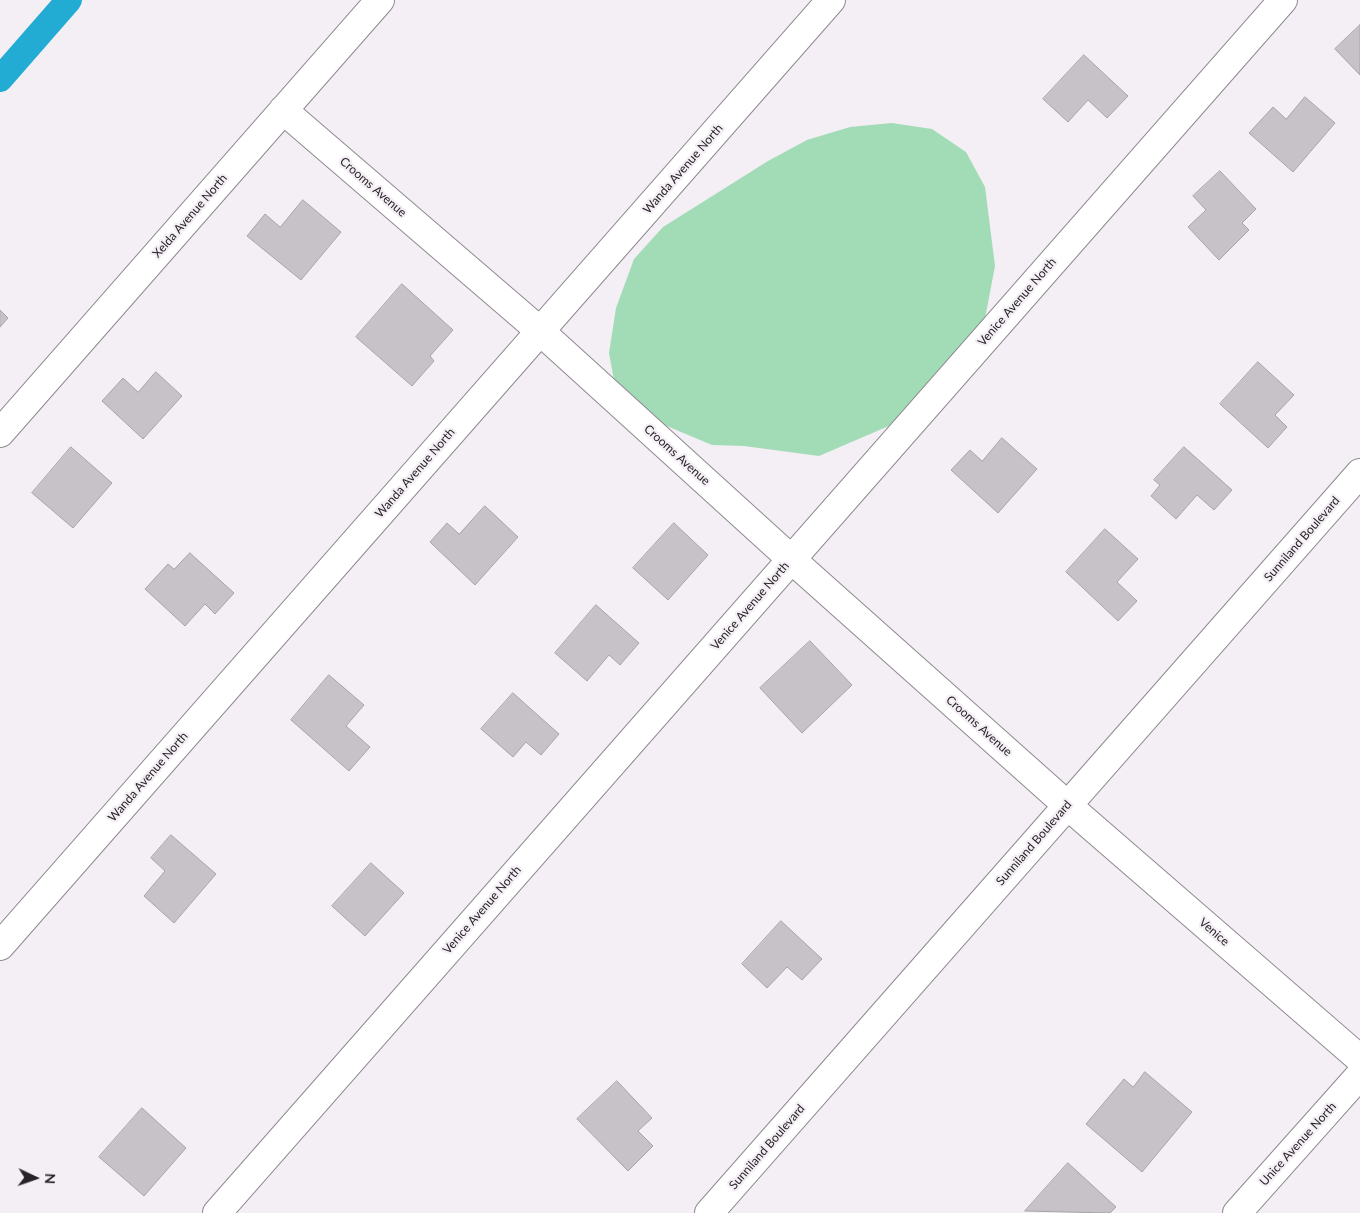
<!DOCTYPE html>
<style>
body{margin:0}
#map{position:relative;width:1360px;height:1213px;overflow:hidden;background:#f4eef5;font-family:Lato,sans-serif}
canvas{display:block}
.north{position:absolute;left:10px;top:1153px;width:50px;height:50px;-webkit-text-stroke:4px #f4eef5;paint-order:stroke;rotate:93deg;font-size:14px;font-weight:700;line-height:20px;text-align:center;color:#262326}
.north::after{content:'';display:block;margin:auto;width:18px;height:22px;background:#262326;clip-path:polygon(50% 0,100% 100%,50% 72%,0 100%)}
</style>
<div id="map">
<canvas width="1360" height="1213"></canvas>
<div class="north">N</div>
</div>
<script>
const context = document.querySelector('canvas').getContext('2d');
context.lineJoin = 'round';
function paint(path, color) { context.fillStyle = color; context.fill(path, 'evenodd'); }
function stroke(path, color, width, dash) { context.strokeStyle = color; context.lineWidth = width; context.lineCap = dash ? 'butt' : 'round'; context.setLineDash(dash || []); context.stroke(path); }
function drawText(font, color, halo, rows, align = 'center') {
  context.font = font + ' Lato,sans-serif'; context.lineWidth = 4.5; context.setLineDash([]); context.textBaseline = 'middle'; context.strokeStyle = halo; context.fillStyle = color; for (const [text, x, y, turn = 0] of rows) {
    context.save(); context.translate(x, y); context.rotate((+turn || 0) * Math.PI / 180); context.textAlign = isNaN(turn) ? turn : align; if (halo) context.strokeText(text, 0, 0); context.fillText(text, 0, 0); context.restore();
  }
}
const green = new Path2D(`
 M 892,123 L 932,129 L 966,152 L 985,187 L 995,266 L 983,329 L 905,419 L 819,456 L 744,446 L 712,445 L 655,421 L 615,386 L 609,353 L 616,308 L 634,259 L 663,227 L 768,161 L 807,140 L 850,127 Z`);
const canal = new Path2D(`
 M 0,79 L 69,0`);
const building = new Path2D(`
 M 1360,25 L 1360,75 L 1335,49 Z
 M 1084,55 L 1128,96 L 1107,118 L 1088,100 L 1068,122 L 1043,99 Z
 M 1305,97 L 1335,123 L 1293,172 L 1249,133 L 1273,107 L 1286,119 Z
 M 1220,171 L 1256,209 L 1242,223 L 1249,230 L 1219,260 L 1188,227 L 1206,210 L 1193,196 Z
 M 303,200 L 341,232 L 301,280 L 247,236 L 265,214 L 280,227 Z
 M 402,284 L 453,330 L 430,356 L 434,361 L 412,386 L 356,337 Z
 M 0,310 L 8,318 L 0,327 Z
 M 1258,362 L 1294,395 L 1275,415 L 1287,427 L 1268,448 L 1220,404 Z
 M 156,372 L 182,396 L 143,439 L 102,401 L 123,378 L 138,392 Z
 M 1002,438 L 1037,469 L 998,513 L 951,470 L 970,450 L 982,461 Z
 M 71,447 L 112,483 L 73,528 L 32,493 Z
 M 1184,447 L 1232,490 L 1214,510 L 1197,495 L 1176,519 L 1151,496 L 1160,485 L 1154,480 Z
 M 485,506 L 518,537 L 475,585 L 430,542 L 447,523 L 459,534 Z
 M 674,523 L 708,555 L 668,600 L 633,568 Z
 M 1105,529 L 1138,559 L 1117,582 L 1137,601 L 1118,621 L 1066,572 Z
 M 190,553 L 234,593 L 215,614 L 205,604 L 185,626 L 145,589 L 168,564 L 174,569 Z
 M 596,605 L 639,643 L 620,665 L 609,655 L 587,681 L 555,653 Z
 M 810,641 L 852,685 L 802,733 L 760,688 Z
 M 329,675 L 364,705 L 346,726 L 370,747 L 349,771 L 291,720 Z
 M 513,693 L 559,734 L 541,755 L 526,742 L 513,757 L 481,729 Z
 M 171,835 L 216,874 L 174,923 L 144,896 L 165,871 L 151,858 Z
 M 371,863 L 404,893 L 365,936 L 332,906 Z
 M 781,921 L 822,959 L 802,980 L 787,967 L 767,988 L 742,964 Z
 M 1145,1072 L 1192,1112 L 1142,1172 L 1086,1124 L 1124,1079 L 1133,1087 Z
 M 617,1081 L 652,1118 L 638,1131 L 653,1146 L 628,1171 L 577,1119 Z
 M 142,1108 L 186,1148 L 144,1196 L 99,1157 Z
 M 1068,1163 L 1116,1207 L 1110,1213 L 1025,1211 Z`);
const minor = new Path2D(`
 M 283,110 L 540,331 L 791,559 L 1067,805 L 1360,1059
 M 0,433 L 380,0
 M 0,946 L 831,0
 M 217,1213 L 1283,0
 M 709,1213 L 1360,473
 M 1237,1213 L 1360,1075`);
const streetNames = [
 ["Wanda Avenue North",683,169,-49],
 ["Crooms Avenue",373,187,41],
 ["Xelda Avenue North",190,216,-49],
 ["Venice Avenue North",1017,302,-49],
 ["Crooms Avenue",677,455,42],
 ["Wanda Avenue North",415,473,-49],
 ["Sunniland Boulevard",1302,539,-49],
 ["Venice Avenue North",750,606,-49],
 ["Crooms Avenue",979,726,42],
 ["Wanda Avenue North",148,777,-49],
 ["Sunniland Boulevard",1034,843,-49],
 ["Venice Avenue North",482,910,-49],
 ["Venice",1214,932,41],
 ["Unice Avenue North",1298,1144,-48],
 ["Sunniland Boulevard",767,1147,-49]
];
paint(green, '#a2dcb6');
stroke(canal, '#22abd3', 26);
paint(building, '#c7c1c8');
stroke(building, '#a9a3a9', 1);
stroke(minor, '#8f8a90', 30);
stroke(minor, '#fff', 28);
drawText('12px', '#262326', '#f4eef5', streetNames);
</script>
